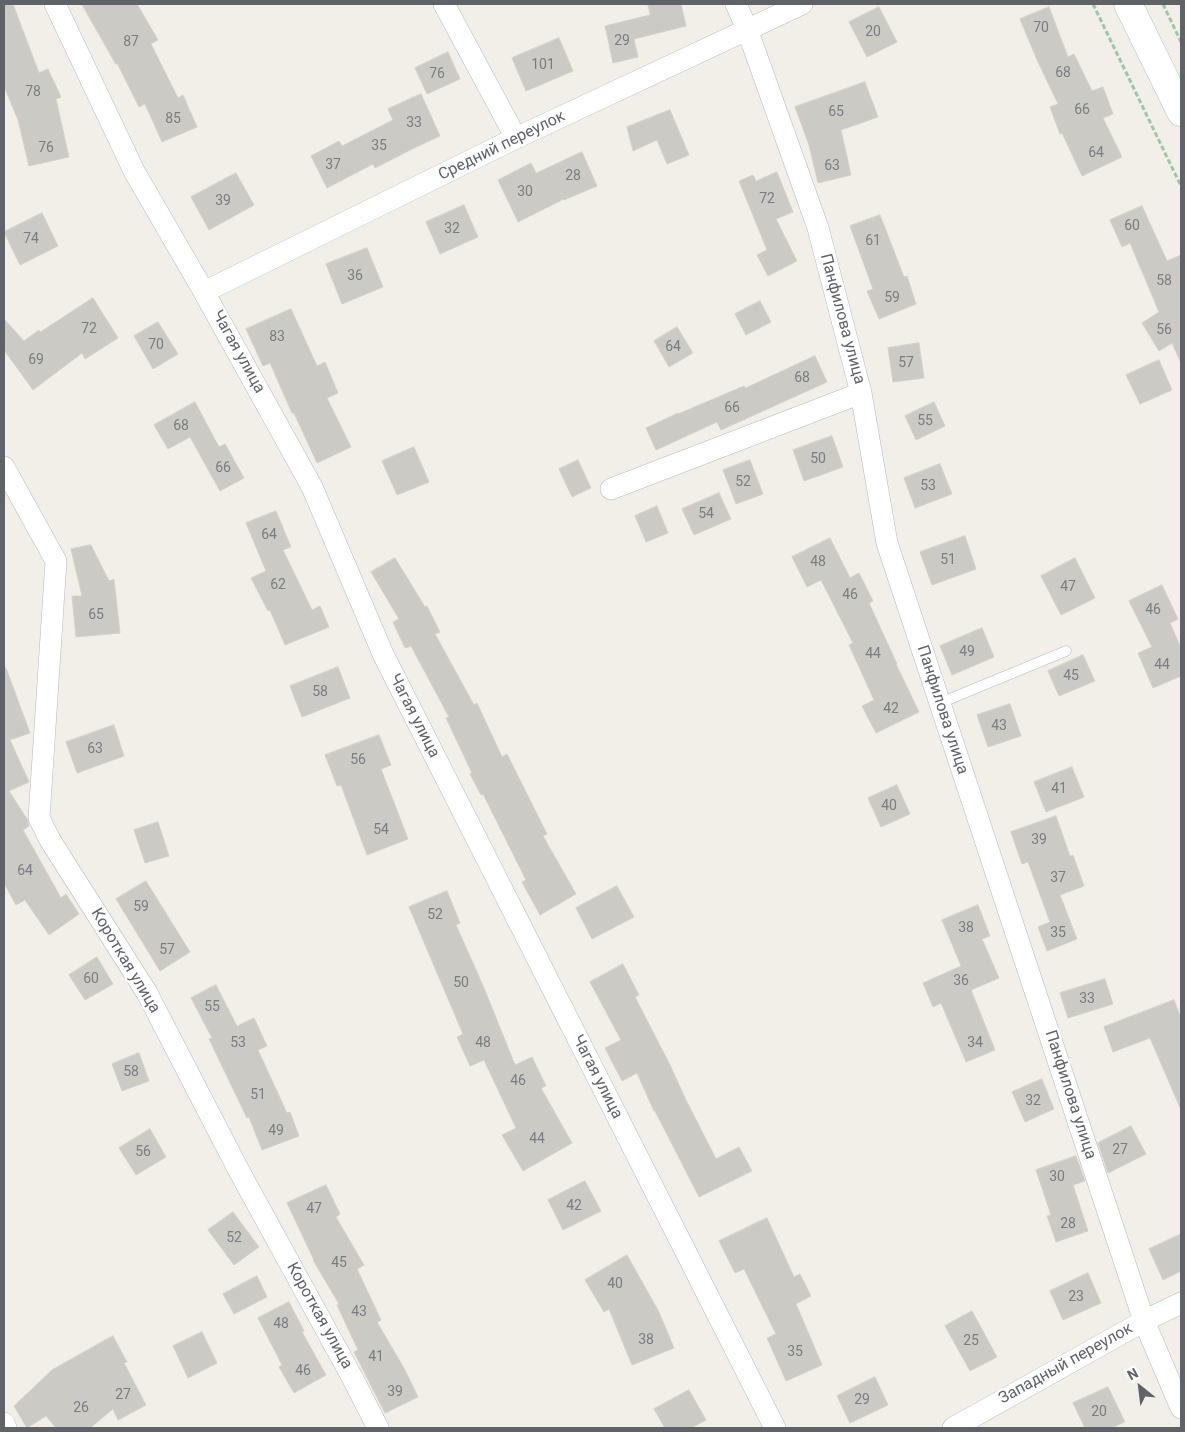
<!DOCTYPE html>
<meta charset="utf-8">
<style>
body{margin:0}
#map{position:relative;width:1185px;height:1432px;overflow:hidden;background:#f1efe8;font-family:Roboto,sans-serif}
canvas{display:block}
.frame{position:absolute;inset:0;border:5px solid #5f6368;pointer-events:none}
.north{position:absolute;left:1115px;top:1362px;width:50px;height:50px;-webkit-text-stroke:4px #fff;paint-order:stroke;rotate:331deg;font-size:14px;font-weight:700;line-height:20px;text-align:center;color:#5f6368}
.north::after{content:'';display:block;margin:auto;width:18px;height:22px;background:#5f6368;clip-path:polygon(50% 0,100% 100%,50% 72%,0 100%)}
</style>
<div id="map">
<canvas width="1185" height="1432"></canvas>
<div class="frame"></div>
<div class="north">N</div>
</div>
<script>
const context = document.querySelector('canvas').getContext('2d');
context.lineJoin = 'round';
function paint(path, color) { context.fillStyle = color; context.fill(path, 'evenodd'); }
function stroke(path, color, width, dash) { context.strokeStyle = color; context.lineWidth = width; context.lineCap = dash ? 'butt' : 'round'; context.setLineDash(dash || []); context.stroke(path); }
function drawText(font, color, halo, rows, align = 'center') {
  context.font = font + ' Roboto,sans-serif'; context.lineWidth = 5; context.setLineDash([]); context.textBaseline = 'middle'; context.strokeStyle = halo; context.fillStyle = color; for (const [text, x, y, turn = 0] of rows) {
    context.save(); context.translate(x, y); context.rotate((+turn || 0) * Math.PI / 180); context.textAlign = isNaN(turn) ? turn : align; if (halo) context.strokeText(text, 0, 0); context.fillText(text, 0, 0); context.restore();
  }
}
const building = new Path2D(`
 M 4,4 L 13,4 L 39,73 L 48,69 L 61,97 L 56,99 L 69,157 L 29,166 L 18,120 L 4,86 Z
 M 82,4 L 137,4 L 158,40 L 151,44 L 178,98 L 183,95 L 197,127 L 162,142 L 145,104 L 139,107 L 117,63 L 116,64 Z
 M 648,4 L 681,4 L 686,26 L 634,39 L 638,57 L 613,63 L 605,26 L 650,15 Z
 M 879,7 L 897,42 L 867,57 L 849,22 Z
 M 1049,7 L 1068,57 L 1074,54 L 1092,91 L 1103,87 L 1113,114 L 1103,118 L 1122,157 L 1082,176 L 1062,133 L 1060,134 L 1050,107 L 1058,104 L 1037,60 L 1020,19 Z
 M 559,38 L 573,71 L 526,91 L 512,58 Z
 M 448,52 L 460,79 L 427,94 L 415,68 Z
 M 865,82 L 878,117 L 841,130 L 851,175 L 818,183 L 809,145 L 795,107 Z
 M 421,94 L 440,136 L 414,148 L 375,168 L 373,164 L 327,188 L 311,156 L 339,141 L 342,146 L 393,120 L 388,109 Z
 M 670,110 L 689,155 L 667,164 L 657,140 L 633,151 L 627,127 Z
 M 582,152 L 597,186 L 564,200 L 564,199 L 518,222 L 498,180 L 531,163 L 536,173 Z
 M 777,172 L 793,212 L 776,219 L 797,261 L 768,276 L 757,255 L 767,250 L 739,181 L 753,175 L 756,181 Z
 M 236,173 L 254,205 L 209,230 L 191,197 Z
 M 464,205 L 478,237 L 440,254 L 426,222 Z
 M 1142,206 L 1167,261 L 1181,255 L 1181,363 L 1172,343 L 1159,351 L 1142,323 L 1159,312 L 1130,243 L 1122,247 L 1110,220 Z
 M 42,213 L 58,246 L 20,265 L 4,232 Z
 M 880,215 L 904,277 L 907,276 L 916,304 L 879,319 L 867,291 L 873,289 L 850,226 Z
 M 367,248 L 383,287 L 342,304 L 326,264 Z
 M 93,298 L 118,338 L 85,359 L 82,353 L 33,390 L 4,350 L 4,319 L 24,341 L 39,330 L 40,332 Z
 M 760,301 L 771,322 L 746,335 L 735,314 Z
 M 291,309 L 317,366 L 325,362 L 338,393 L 327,398 L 351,447 L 317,463 L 294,413 L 292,413 L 270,363 L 263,366 L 246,329 Z
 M 158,322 L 178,354 L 153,369 L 134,336 Z
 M 677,327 L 693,353 L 669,367 L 654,341 Z
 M 919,343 L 924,378 L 893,382 L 888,348 Z
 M 815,356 L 827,382 L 721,430 L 717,422 L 656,450 L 646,428 L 678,413 L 678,414 L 744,386 L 745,388 Z
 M 1159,360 L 1172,390 L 1140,404 L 1126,375 Z
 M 195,402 L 219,447 L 225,444 L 244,478 L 220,491 L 190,437 L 168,449 L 154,425 Z
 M 934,402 L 945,426 L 916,440 L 905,416 Z
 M 832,436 L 843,467 L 804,481 L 793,450 Z
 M 414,447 L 429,482 L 397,495 L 382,461 Z
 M 578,460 L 591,488 L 572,497 L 559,469 Z
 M 750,460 L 763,494 L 736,504 L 723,470 Z
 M 940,464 L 952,494 L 915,508 L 904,478 Z
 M 719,493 L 731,519 L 694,535 L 682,509 Z
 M 657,506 L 668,533 L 646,542 L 635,516 Z
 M 276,511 L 291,547 L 283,550 L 312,610 L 320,606 L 329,627 L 285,645 L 270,610 L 268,611 L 251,578 L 266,571 L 246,523 Z
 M 965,536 L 976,569 L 932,585 L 920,552 Z
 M 830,538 L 850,578 L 859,573 L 873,601 L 869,603 L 897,664 L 896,664 L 919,712 L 876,733 L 862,706 L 874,700 L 849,645 L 853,643 L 821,580 L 807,587 L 792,557 Z
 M 91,545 L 109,581 L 114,579 L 120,633 L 76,637 L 72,596 L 82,596 L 71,549 Z
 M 395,558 L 425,607 L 427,606 L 440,632 L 435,634 L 474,705 L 477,703 L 502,757 L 507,754 L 547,834 L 543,836 L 576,894 L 540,915 L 522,882 L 526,880 L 483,794 L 481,795 L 470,774 L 472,773 L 446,718 L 449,717 L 411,646 L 405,648 L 393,622 L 399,619 L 371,572 Z
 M 1075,558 L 1095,598 L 1061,615 L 1041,576 Z
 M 1162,585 L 1178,619 L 1170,623 L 1181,648 L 1181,676 L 1153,688 L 1138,653 L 1152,647 L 1129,601 Z
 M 982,628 L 994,657 L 952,675 L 940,646 Z
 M 1083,655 L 1095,681 L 1059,696 L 1048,671 Z
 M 338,667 L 350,698 L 302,717 L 290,686 Z
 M 6,668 L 30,733 L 10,740 L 29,782 L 9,791 L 27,819 L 29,826 L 23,830 L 61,898 L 66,894 L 79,914 L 49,935 L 25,900 L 16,905 L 4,883 L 4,669 Z
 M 1010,704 L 1021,736 L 988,747 L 977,715 Z
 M 114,725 L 124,756 L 77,773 L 66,742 Z
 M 379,735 L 391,765 L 381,769 L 408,839 L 367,855 L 341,785 L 337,786 L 325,755 Z
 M 1072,767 L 1084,797 L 1046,812 L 1034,782 Z
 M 897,785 L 910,814 L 881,827 L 868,798 Z
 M 1056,816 L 1070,856 L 1073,855 L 1084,886 L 1060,895 L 1077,939 L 1047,951 L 1038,927 L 1050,922 L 1028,862 L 1022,864 L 1011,832 Z
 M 158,822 L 169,856 L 145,863 L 134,830 Z
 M 146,881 L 190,952 L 160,971 L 116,899 Z
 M 617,886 L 634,917 L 592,939 L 576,908 Z
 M 447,891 L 460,923 L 456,925 L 484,988 L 515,1065 L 532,1057 L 546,1086 L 541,1088 L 572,1143 L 523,1171 L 502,1135 L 516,1128 L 484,1060 L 470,1066 L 457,1037 L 463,1034 L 409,907 Z
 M 978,905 L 990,936 L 982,939 L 999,978 L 971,990 L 995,1050 L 966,1062 L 941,1003 L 933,1007 L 923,983 L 961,966 L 942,920 Z
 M 97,957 L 113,984 L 85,1000 L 69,975 Z
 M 623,964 L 639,995 L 635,997 L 670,1065 L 686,1100 L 716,1159 L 739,1147 L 752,1171 L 699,1197 L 655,1111 L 654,1111 L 637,1073 L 622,1081 L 605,1048 L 621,1040 L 590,982 Z
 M 1105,979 L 1113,1004 L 1068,1018 L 1060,993 Z
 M 216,985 L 237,1026 L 254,1018 L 267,1046 L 258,1050 L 287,1113 L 290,1112 L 299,1136 L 262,1150 L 249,1117 L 247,1118 L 209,1039 L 212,1038 L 191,998 Z
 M 1174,1000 L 1181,1018 L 1181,1110 L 1150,1038 L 1113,1052 L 1104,1027 Z
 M 139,1053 L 149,1081 L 122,1091 L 112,1064 Z
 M 1042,1079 L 1054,1109 L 1025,1122 L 1012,1092 Z
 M 1131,1126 L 1146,1154 L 1108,1173 L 1098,1143 Z
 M 150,1129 L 166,1157 L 136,1175 L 119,1148 Z
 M 1076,1156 L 1085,1181 L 1073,1185 L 1088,1231 L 1056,1242 L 1047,1216 L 1051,1215 L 1036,1170 Z
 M 585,1181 L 601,1211 L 563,1230 L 548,1200 Z
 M 326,1185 L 340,1214 L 336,1217 L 364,1265 L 357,1269 L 381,1320 L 377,1322 L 405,1370 L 418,1397 L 385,1413 L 354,1352 L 358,1350 L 337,1305 L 339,1304 L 313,1260 L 314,1260 L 287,1203 Z
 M 233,1212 L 259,1247 L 234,1265 L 208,1230 Z
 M 767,1218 L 794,1277 L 800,1274 L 811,1296 L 796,1304 L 822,1365 L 786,1381 L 767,1338 L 776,1334 L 744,1269 L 735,1273 L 719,1241 Z
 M 1181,1234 L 1181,1271 L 1163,1280 L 1149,1249 Z
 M 627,1255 L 659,1312 L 674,1348 L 632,1365 L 609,1309 L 604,1312 L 585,1280 Z
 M 1088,1273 L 1101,1303 L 1063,1320 L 1050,1291 Z
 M 257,1276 L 267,1297 L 234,1314 L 223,1294 Z
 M 289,1302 L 304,1331 L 302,1332 L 326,1375 L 294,1393 L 279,1367 L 282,1365 L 258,1318 Z
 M 972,1311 L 997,1357 L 970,1371 L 945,1326 Z
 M 202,1332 L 217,1363 L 188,1378 L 173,1346 Z
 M 113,1336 L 127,1362 L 124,1363 L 146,1405 L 118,1420 L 113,1409 L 90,1428 L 56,1428 L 46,1416 L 27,1428 L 14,1406 L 52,1370 Z
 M 875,1377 L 888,1405 L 850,1423 L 837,1396 Z
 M 1108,1387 L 1125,1422 L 1111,1428 L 1085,1428 L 1073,1403 Z
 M 689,1390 L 706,1420 L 691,1428 L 665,1428 L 654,1409 Z`);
const path = new Path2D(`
 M 1093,4 L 1181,186
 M 1163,4 L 1181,42`);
const service = new Path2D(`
 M 940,703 L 1066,651`);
const minor = new Path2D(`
 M 55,4 L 134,171 L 204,292 L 312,487 L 383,654 L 775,1428
 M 444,4 L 516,138
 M 736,4 L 747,29 L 818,228 L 861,393 L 887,543 L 1144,1321 L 1181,1408
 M 204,292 L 516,138 L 802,4
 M 4,467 L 56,561 L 39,818 L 50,840 L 147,993 L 238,1169 L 353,1379 L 378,1428
 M 611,489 L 861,393
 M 4,1423 L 6,1428
 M 953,1428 L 1144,1321 L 1181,1303`);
const secondary = new Path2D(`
 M 1128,4 L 1181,112`);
const numberNames = [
 ["70",1041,28],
 ["20",873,32],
 ["29",622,41],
 ["87",131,42],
 ["101",543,65],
 ["68",1063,73],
 ["76",437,74],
 ["78",33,92],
 ["66",1082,110],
 ["65",836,112],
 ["85",173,119],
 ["33",414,123],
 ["35",379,146],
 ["76",46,148],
 ["64",1096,153],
 ["37",333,165],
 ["63",832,166],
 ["28",573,176],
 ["30",525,192],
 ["72",767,199],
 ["39",223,201],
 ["60",1132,226],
 ["32",452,229],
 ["74",31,239],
 ["61",873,241],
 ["36",355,276],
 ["58",1164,281],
 ["59",892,298],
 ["72",89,329],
 ["56",1164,330],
 ["83",277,337],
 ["70",156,345],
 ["64",673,347],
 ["69",36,360],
 ["57",906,363],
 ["68",802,378],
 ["66",732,408],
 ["55",925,421],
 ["68",181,426],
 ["50",818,459],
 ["66",223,468],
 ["52",743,482],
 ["53",928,486],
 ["54",706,514],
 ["64",269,535],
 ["51",948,560],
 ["48",818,562],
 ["62",278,585],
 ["47",1068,587],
 ["46",850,595],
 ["46",1153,610],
 ["65",96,615],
 ["49",967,652],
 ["44",873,654],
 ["44",1162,665],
 ["45",1071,676],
 ["58",320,692],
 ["42",891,709],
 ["43",999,726],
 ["63",95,749],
 ["56",358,760],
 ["41",1059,789],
 ["40",889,806],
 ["54",381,830],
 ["39",1039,840],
 ["64",25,871],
 ["37",1058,878],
 ["59",141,907],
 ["52",435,915],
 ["38",966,928],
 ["35",1058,933],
 ["57",167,950],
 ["60",91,979],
 ["36",961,981],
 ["50",461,983],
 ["33",1087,999],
 ["55",212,1007],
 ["53",238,1043],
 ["48",483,1043],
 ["34",975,1043],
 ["58",131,1072],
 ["46",518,1081],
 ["51",258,1095],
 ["32",1033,1101],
 ["49",276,1131],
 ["44",537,1139],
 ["27",1120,1150],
 ["56",143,1152],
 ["30",1057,1177],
 ["42",574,1206],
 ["47",314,1209],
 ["28",1068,1224],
 ["52",234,1238],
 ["45",339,1263],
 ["40",615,1284],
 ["23",1076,1297],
 ["43",359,1312],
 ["48",281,1324],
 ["38",646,1340],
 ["25",971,1341],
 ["35",795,1352],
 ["41",376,1357],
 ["46",303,1371],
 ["39",395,1392],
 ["27",123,1395],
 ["29",862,1400],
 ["26",81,1408],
 ["20",1099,1412]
];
const streetNames = [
 ["Средний переулок",502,146,-26],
 ["Панфилова улица",842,319,75],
 ["Чагая улица",238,352,61],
 ["Панфилова улица",942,710,72],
 ["Чагая улица",414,716,63],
 ["Короткая улица",125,961,59],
 ["Чагая улица",597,1077,63],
 ["Панфилова улица",1070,1095,72],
 ["Короткая улица",319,1316,61],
 ["Западный переулок",1066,1364,-29]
];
paint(building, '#cccac5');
stroke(building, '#d6d1c6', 1);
stroke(service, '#b5b8bc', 11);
stroke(minor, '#b5b8bc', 22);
stroke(secondary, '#b6babf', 29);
stroke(path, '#9cc7a9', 3, [5, 2.5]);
stroke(service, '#fff', 10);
stroke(minor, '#fff', 21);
stroke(secondary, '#fff', 28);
drawText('14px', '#7a7d7f', null, numberNames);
drawText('16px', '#5f6368', '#fff', streetNames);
</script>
